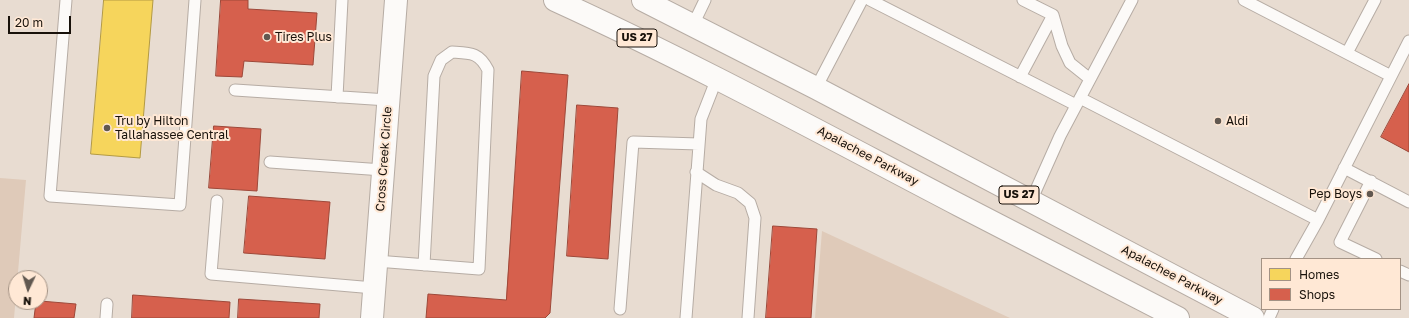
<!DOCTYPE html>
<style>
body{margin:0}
#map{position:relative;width:1409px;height:318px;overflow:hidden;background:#e8dcd1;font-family:"Golos Text",sans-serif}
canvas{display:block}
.legend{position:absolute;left:1261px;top:258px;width:140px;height:52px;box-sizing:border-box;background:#ffe8d5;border:1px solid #a39284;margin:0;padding:5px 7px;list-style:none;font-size:12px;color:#18110a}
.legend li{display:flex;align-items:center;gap:8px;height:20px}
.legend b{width:20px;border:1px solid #a39284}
.north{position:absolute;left:8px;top:270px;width:40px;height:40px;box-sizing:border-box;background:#ffe8d5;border:1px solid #a39284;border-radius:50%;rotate:184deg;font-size:11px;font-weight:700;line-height:16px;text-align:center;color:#18110a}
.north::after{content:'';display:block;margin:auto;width:14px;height:18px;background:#615850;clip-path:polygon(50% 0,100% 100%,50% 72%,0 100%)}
.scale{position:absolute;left:8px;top:16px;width:63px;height:18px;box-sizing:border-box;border:2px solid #18110a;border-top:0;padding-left:5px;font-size:12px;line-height:14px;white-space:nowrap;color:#18110a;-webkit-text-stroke:3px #ffe8d5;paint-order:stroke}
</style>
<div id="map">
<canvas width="1409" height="318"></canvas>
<ul class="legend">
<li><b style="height:11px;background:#f6d55c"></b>Homes</li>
<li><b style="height:11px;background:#d6604d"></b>Shops</li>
</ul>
<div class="north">N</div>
<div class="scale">20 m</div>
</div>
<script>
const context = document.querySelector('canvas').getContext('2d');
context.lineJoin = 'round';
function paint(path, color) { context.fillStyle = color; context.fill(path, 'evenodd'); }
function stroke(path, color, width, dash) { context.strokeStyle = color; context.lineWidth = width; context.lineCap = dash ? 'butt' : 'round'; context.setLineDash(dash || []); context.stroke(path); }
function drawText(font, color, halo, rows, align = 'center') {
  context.font = font + ' "Golos Text",sans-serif'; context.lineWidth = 4; context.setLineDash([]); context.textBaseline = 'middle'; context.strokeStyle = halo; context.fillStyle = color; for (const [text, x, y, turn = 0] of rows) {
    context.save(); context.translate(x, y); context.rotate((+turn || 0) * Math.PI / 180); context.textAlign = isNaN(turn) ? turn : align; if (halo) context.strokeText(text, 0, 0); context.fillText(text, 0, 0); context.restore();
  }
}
const green = new Path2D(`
 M 0,178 L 26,180 L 14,318 L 0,318 Z
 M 822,231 L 1010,318 L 815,318 Z`);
const homes = new Path2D(`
 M 104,0 L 153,0 L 140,158 L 91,154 Z`);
const shops = new Path2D(`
 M 221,0 L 248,0 L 248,9 L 317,13 L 313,65 L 244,61 L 242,77 L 216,76 Z
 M 522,71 L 568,75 L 550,313 L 545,318 L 426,318 L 428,294 L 506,300 Z
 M 1409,84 L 1409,152 L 1381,137 Z
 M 577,105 L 618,108 L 608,259 L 567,256 Z
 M 214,126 L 261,129 L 257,191 L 209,188 Z
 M 249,196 L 330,202 L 325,259 L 244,253 Z
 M 773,226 L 817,229 L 811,318 L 766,318 Z
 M 133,295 L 230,302 L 229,318 L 132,318 Z
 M 239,299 L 320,304 L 319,318 L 238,318 Z
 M 40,301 L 76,304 L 74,318 L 34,318 L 36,302 Z`);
const service = new Path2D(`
 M 66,0 L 50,196 L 180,205 L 195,0
 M 870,0 L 1076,105
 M 1023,0 L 1053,15 L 1062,46 L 1070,63 L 1090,79
 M 1244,0 L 1391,76
 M 693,25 L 705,0
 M 1347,53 L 1375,0
 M 1020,77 L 1053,15
 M 816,88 L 862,0
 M 235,90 L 388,100
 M 337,97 L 342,0
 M 1080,98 L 1318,220
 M 270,162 L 383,170
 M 1344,168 L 1409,202
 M 696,172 L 716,185 L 738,193 L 750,203 L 755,218 L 748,318
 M 1371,181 L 1340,242 L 1376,259
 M 217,201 L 211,274 L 374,288
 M 1031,201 L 1060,136 L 1132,0
 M 1296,259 L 1318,220 L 1409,41
 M 376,261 L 479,269 L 488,70 C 479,52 470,53 452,52 L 441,60 L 434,76 L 424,265
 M 1400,271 L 1409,275
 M 620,309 L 633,142 L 699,144
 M 106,318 L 107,304
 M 686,318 L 701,119 L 717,78
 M 1269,318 L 1273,309`);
const minor = new Path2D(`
 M 372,318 L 396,0`);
const primary = new Path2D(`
 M 555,0 C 693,63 825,135 959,205 C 1032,243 1105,280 1178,318
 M 643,0 L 816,88 L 1253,318`);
const markers = [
 [267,37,4,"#615850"],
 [1218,121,4,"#615850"],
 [107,128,4,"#615850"],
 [1370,194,4,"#615850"]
];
const shields = [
 [637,38,40],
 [1019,195,40]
];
const shieldNames = [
 ["US 27",637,38],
 ["US 27",1019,195]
];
const poiNames = [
 ["Tires Plus",275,37],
 ["Tru by Hilton",115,121],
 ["Tallahassee Central",115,135],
 ["Aldi",1226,121],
 ["Pep Boys",1362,194,"right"]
];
const streetNames = [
 ["Apalachee Parkway",868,156,28],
 ["Cross Creek Circle",384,159,-86],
 ["Apalachee Parkway",1172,275,28]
];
paint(green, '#dfcab9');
paint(homes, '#f6d55c');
stroke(homes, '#b39a43', 1);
paint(shops, '#d6604d');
stroke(shops, '#9d4839', 1);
stroke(service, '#b6aca4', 13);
stroke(minor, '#b6aca4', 24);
stroke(primary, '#b6aca4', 24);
stroke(service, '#fcfaf8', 11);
stroke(minor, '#fcfaf8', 22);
stroke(primary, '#fcfaf8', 22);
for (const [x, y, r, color] of markers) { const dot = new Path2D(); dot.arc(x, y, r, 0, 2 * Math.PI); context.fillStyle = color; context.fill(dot); stroke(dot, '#ffe8d5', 1.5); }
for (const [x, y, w] of shields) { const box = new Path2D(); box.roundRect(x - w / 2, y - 9, w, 18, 3); context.fillStyle = '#ffe8d5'; context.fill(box); stroke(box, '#18110a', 1); }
drawText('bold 11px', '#18110a', null, shieldNames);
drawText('12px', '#18110a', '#ffe8d5', poiNames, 'left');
drawText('12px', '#18110a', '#ffe8d5', streetNames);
</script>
